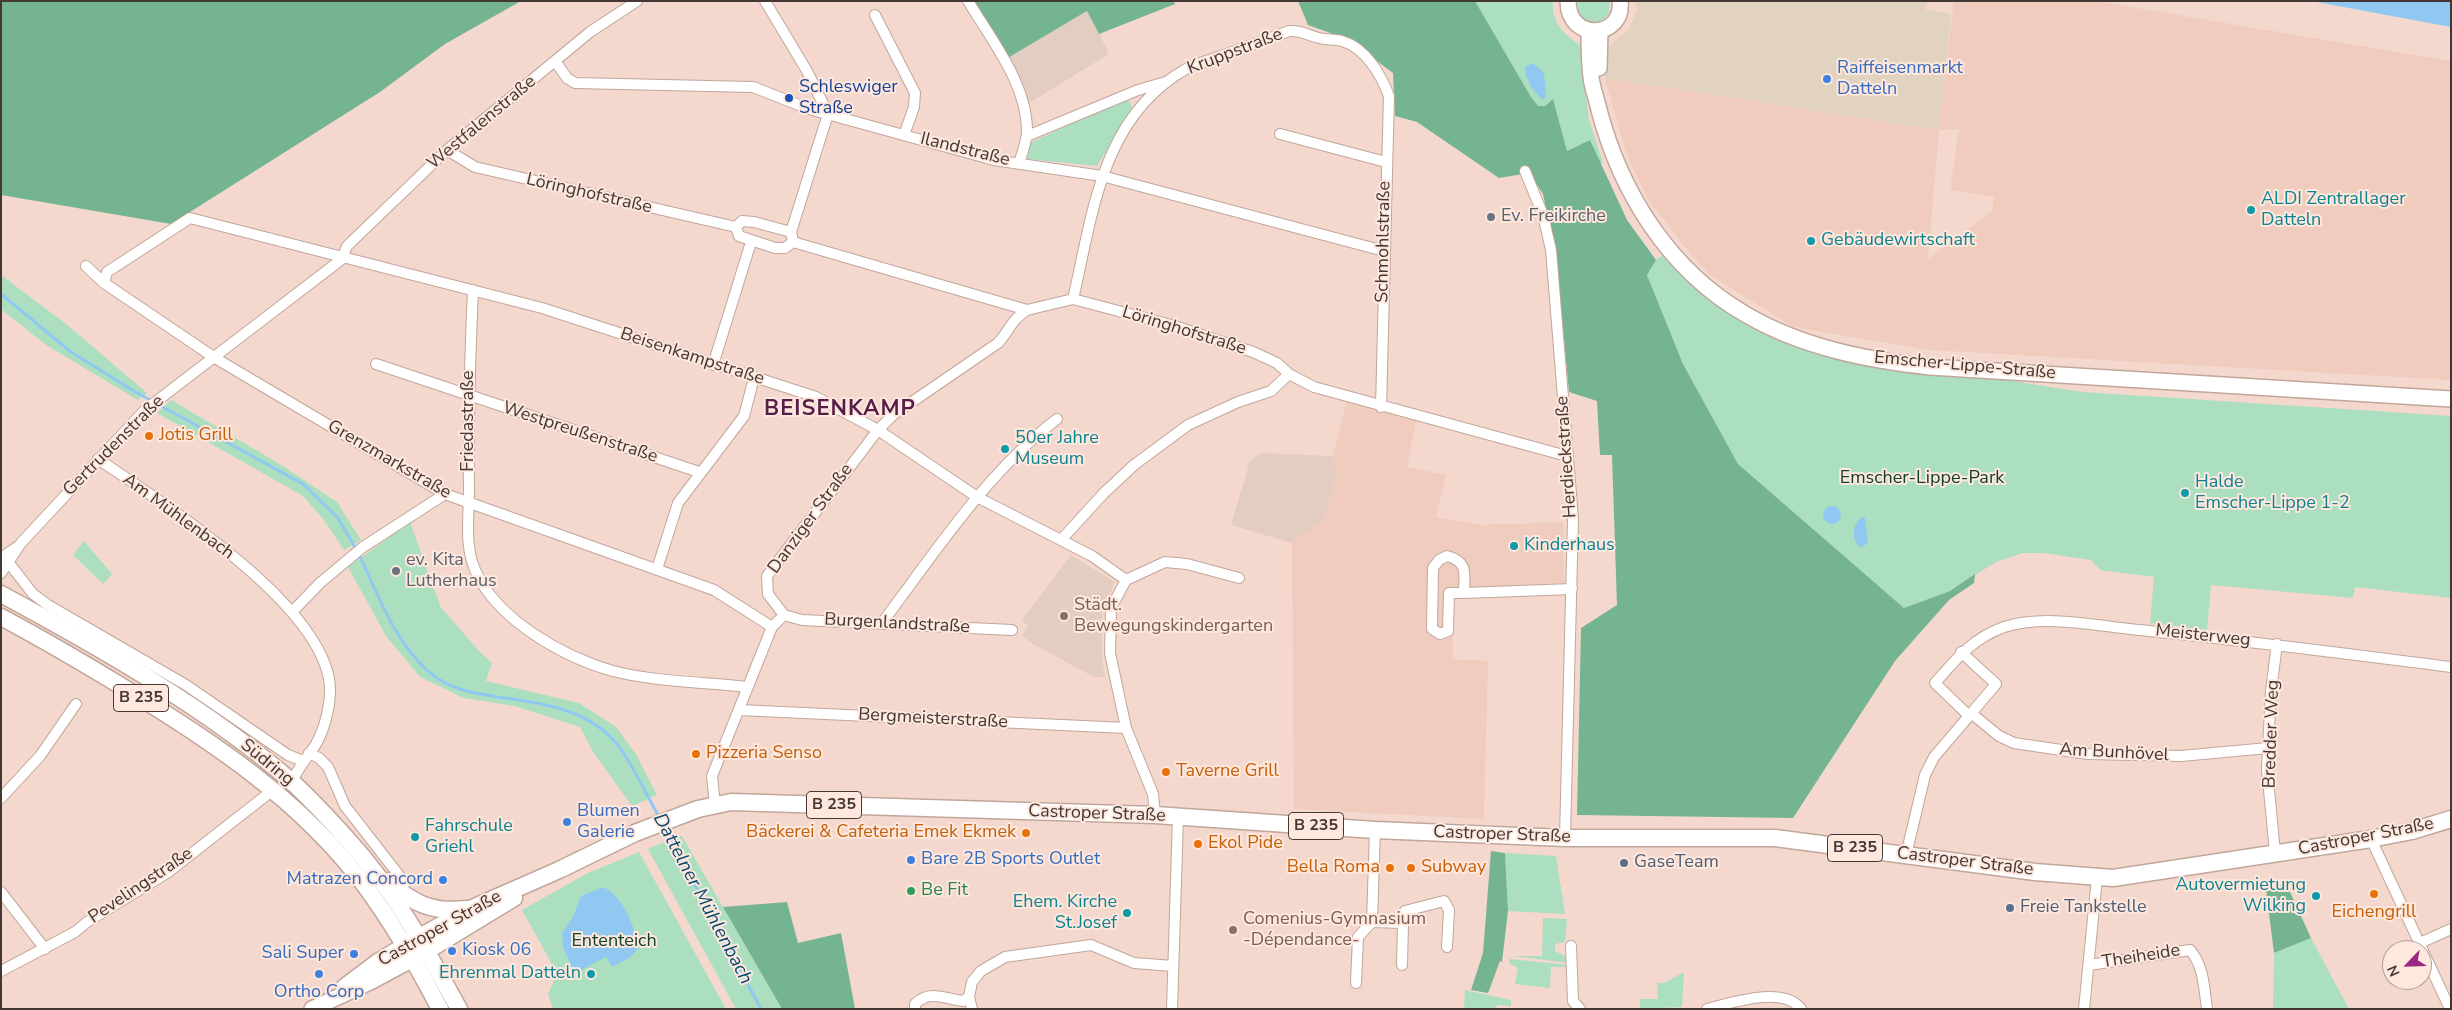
<!DOCTYPE html>
<meta charset="utf-8">
<style>
body{margin:0}
#map{position:relative;width:2452px;height:1010px;overflow:hidden;background:#f4d8cd;font-family:"Nunito Sans",sans-serif}
canvas{display:block}
.frame{position:absolute;inset:0;border:2px solid #433833;pointer-events:none}
.north{position:absolute;left:2382px;top:940px;width:50px;height:50px;box-sizing:border-box;background:#fee7dd;border:1px solid #b3a199;border-radius:50%;rotate:246deg;font-size:14px;font-weight:700;line-height:20px;text-align:center;color:#433833}
.north::after{content:'';display:block;margin:auto;width:18px;height:22px;background:#9b2784;clip-path:polygon(50% 0,100% 100%,50% 72%,0 100%)}
</style>
<div id="map">
<canvas width="2452" height="1010"></canvas>
<div class="frame"></div>
<div class="north">N</div>
</div>
<script>
const context = document.querySelector('canvas').getContext('2d');
context.lineJoin = 'round';
function paint(path, color) { context.fillStyle = color; context.fill(path, 'evenodd'); }
function stroke(path, color, width, dash) { context.strokeStyle = color; context.lineWidth = width; context.lineCap = dash ? 'butt' : 'round'; context.setLineDash(dash || []); context.stroke(path); }
function drawText(font, color, halo, rows, align = 'center') {
  context.font = font + ' "Nunito Sans",sans-serif'; context.lineWidth = 4; context.setLineDash([]); context.textBaseline = 'middle'; context.strokeStyle = halo; context.fillStyle = color; for (const [text, x, y, turn = 0] of rows) {
    context.save(); context.translate(x, y); context.rotate((+turn || 0) * Math.PI / 180); context.textAlign = isNaN(turn) ? turn : align; if (halo) context.strokeText(text, 0, 0); context.fillText(text, 0, 0); context.restore();
  }
}
const commercial = new Path2D(`
 M 1635,1 L 1927,1 L 1926,10 L 1951,14 L 1939,130 L 1605,78 L 1609,46 L 1629,29 L 1637,10 Z`);
const built = new Path2D(`
 M 1954,1 L 2095,1 L 2451,61 L 2451,380 L 1931,350 L 1793,327 L 1710,275 L 1683,245 L 1647,198 L 1626,152 L 1605,78 L 1938,130 ZM 1959,129 L 1950,190 L 1994,197 L 1992,211 L 1928,259 L 1939,130 Z
 M 1347,401 L 1416,421 L 1407,467 L 1446,475 L 1436,517 L 1481,525 L 1563,522 L 1564,583 L 1452,589 L 1453,659 L 1488,661 L 1484,819 L 1294,809 L 1292,543 L 1324,519 L 1337,477 L 1333,456 Z`);
const education = new Path2D(`
 M 1088,11 L 1109,54 L 1029,103 L 1006,59 Z
 M 1261,453 L 1333,456 L 1337,477 L 1324,519 L 1292,543 L 1231,525 L 1250,461 Z
 M 1071,555 L 1115,582 L 1102,612 L 1102,657 L 1105,677 L 1094,677 L 1033,644 L 1022,636 L 1028,626 L 1022,620 Z`);
const green = new Path2D(`
 M 1475,1 L 1553,1 C 1551,22 1564,35 1580,45 L 1589,120 L 1603,163 L 1599,164 L 1590,140 L 1567,151 L 1553,99 L 1545,106 L 1537,106 L 1531,97 Z
 M 1578,1 L 1610,1 L 1609,13 C 1598,31 1575,22 1578,1 Z
 M 1127,98 L 1133,109 L 1097,166 L 1027,159 L 1030,143 Z
 M 1669,250 L 1690,273 L 1780,333 L 1929,368 L 2083,392 L 2451,416 L 2451,598 L 2355,587 L 2353,598 L 2211,585 L 2207,630 L 2150,623 L 2154,577 L 2100,570 L 2091,560 L 2043,553 L 2023,553 L 1996,562 L 1950,591 L 1904,608 L 1738,464 L 1683,364 L 1647,275 L 1656,260 Z
 M 1,275 L 66,324 L 147,393 L 138,400 L 46,345 L 1,309 Z
 M 171,400 L 278,463 L 337,502 L 361,540 L 344,550 L 324,520 L 303,496 L 157,413 Z
 M 410,522 L 441,608 L 481,653 L 492,663 L 486,681 L 579,703 L 616,727 L 637,756 L 657,795 L 632,806 L 592,750 L 580,727 L 515,706 L 464,698 L 420,677 L 386,636 L 348,567 Z
 M 84,541 L 112,574 L 103,584 L 73,555 Z
 M 678,836 L 682,836 L 782,1009 L 736,1009 L 648,849 Z
 M 639,852 L 726,1009 L 553,1009 L 548,994 L 557,973 L 522,910 L 588,873 Z
 M 1505,853 L 1556,856 L 1565,914 L 1508,911 Z
 M 1543,918 L 1567,919 L 1565,942 L 1555,944 L 1555,951 L 1565,956 L 1569,963 L 1513,956 L 1542,956 Z
 M 2311,938 L 2349,1009 L 2273,1009 L 2274,953 Z
 M 1509,959 L 1569,965 L 1569,967 L 1551,967 L 1550,988 L 1515,984 L 1518,968 L 1510,964 Z
 M 1684,972 L 1682,1007 L 1640,1009 L 1640,999 L 1658,999 L 1657,983 L 1664,983 Z
 M 1465,990 L 1511,1000 L 1511,1006 L 1497,1005 L 1496,1009 L 1464,1009 Z`);
const forest = new Path2D(`
 M 1,1 L 521,1 L 445,44 L 380,92 L 171,224 L 1,195 Z
 M 973,1 L 1174,1 L 1175,4 L 1099,34 L 1087,11 L 1006,59 Z
 M 1298,1 L 1475,1 L 1531,97 L 1538,106 L 1545,106 L 1553,99 L 1567,151 L 1590,140 L 1627,220 L 1656,260 L 1647,275 L 1683,364 L 1738,464 L 1904,608 L 1950,591 L 1975,574 L 1974,583 L 1949,600 L 1895,661 L 1793,818 L 1577,815 L 1581,628 L 1617,605 L 1612,455 L 1600,455 L 1597,401 L 1569,392 L 1556,256 L 1543,194 L 1529,173 L 1499,178 L 1417,122 L 1395,116 L 1393,73 L 1347,39 L 1308,25 Z
 M 1491,851 L 1505,853 L 1508,911 L 1502,962 L 1500,961 L 1488,993 L 1471,990 L 1483,953 Z
 M 2286,883 L 2311,938 L 2274,953 L 2266,890 Z
 M 787,902 L 798,943 L 841,933 L 855,1009 L 782,1009 L 723,907 Z`);
const water = new Path2D(`
 M 2311,1 L 2451,1 L 2451,27 Z
 M 1533,63 L 1544,73 L 1546,96 L 1543,100 C 1533,92 1525,79 1525,67 Z
 M1823 515a9 9 0 1 1 18 0a9 9 0 1 1-18 0Z
 M 1862,517 L 1865,518 L 1868,542 L 1864,546 L 1860,547 C 1851,539 1852,524 1862,517 Z
 M 603,887 C 624,897 634,926 639,948 L 629,958 L 612,967 L 606,957 L 575,973 L 563,948 L 562,933 L 573,917 L 581,896 Z`);
const stream = new Path2D(`
 M 1,294 L 71,352 L 132,390 L 303,484 L 338,518 L 356,549
 M 359,554 C 378,595 394,640 428,671 C 448,689 472,693 498,697 C 541,703 592,709 620,748 C 635,769 646,794 659,817
 M 664,827 L 761,1009`);
const street = new Path2D(`
 M 765,1 L 807,71 L 828,114 L 791,232
 M 968,1 C 992,41 1028,85 1027,133 C 1026,143 1022,154 1019,163
 M 875,15 L 915,93 L 914,107 L 904,135
 M 555,61 L 567,78 L 575,83 L 753,87 L 809,109 L 994,160 L 1102,176 L 1384,251
 M 1280,134 L 1386,162
 M 1027,136 L 1138,90 L 1166,82
 M 447,150 L 475,167 L 736,227
 M 1525,171 L 1543,215 L 1551,250 L 1573,519 L 1565,838
 M 742,221 L 754,222 L 791,232 L 793,242 L 785,248 L 775,248 L 739,236 L 736,227 Z
 M 793,242 L 1027,310 L 1073,299 L 1175,326 L 1253,352 L 1277,363 L 1289,374 L 1314,387 L 1567,456
 M 342,259 L 347,246 L 447,150 L 590,32 L 637,1
 M 86,266 L 104,283 L 215,358 L 445,494 L 714,590 L 772,627
 M 104,283 L 107,272 L 190,218 L 542,308 L 816,397 L 878,430 L 977,497 L 1092,556 L 1126,580 L 1111,608 L 1110,653 L 1126,728 L 1153,794 L 1155,815
 M 473,290 C 470,357 468,423 469,490 C 469,517 464,547 476,572 C 498,620 563,657 613,671 C 656,682 703,682 748,687
 M 1073,299 C 1093,214 1101,117 1186,69 C 1195,64 1207,61 1218,57 C 1241,49 1265,40 1289,31 C 1303,30 1306,35 1319,38 C 1326,40 1334,39 1342,41 C 1366,48 1381,75 1389,96 L 1381,407
 M 376,364 L 699,472
 M 713,365 L 751,242
 M 98,459 C 161,502 328,607 330,689 C 330,707 325,728 316,744 C 308,757 298,767 292,782
 M 1061,540 L 1104,493 L 1134,465 L 1188,425 L 1238,402 L 1271,391 L 1289,374
 M 1,558 L 17,547
 M 9,563 L 33,594 L 48,605 L 186,685 L 288,755 L 303,761
 M 657,569 L 678,503 L 744,416 L 754,378
 M 1,573 L 21,543 L 145,410 L 342,259
 M 1126,580 L 1165,562 L 1187,564 L 1239,578
 M 1464,593 L 1449,593 L 1448,631 L 1440,634 L 1432,629 L 1433,568 L 1439,560 L 1447,556 C 1469,562 1464,574 1464,593 L 1572,589
 M 292,612 L 320,583 L 363,547 L 445,494
 M 784,615 L 802,620 L 1012,630
 M 881,624 C 935,553 986,473 1057,419
 M 1961,652 L 1996,684 L 1969,716
 M 739,710 L 1126,728
 M 1971,713 L 1999,736 L 2014,743 L 2088,754 L 2181,756 L 2268,748
 M 309,753 L 319,758 L 328,767 L 345,806 L 405,883
 M 1,798 L 40,756 L 76,704
 M 715,805 L 712,776 L 772,627 L 784,615 L 768,594 L 767,576 L 878,430 L 893,415 L 998,343 C 1010,330 1011,320 1027,310
 M 2371,839 L 2450,1009
 M 2275,853 L 2267,769 L 2271,690 L 2277,644
 M 1906,855 L 1925,775 L 1934,757 L 1969,716 L 1935,683 C 1956,659 1973,638 2004,627 C 2046,614 2096,626 2139,630 C 2243,640 2347,654 2451,667
 M 1,892 L 45,949
 M 1372,922 L 1403,923 L 1402,965
 M 1403,923 L 1405,911 L 1444,901 L 1449,910 L 1447,947
 M 2420,943 L 2451,929
 M 1571,946 L 1573,1001 L 1580,1009
 M 2089,965 L 2190,950 C 2204,966 2204,988 2207,1009
 M 1,971 L 75,932 L 87,922 L 167,873 L 273,790
 M 1356,983 L 1358,937 L 1372,922 L 1375,830
 M 915,1009 L 915,1004 C 930,989 945,999 963,1001 L 969,997
 M 972,1009 L 969,997 L 972,982 L 981,971 L 1005,957 L 1091,945 L 1134,963 L 1173,966
 M 1172,1009 L 1178,817
 M 1707,1009 C 1731,1003 1784,985 1801,1009
 M 2084,1009 L 2097,878`);
const secondary = new Path2D(`
 M 1568,1 C 1568,43 1625,38 1620,1
 M 1589,31 C 1589,46 1589,61 1591,77 C 1592,88 1597,99 1599,110 C 1621,193 1669,270 1745,314 C 1801,347 1866,360 1930,367 L 2451,399
 M 1599,68 L 1600,31
 M 344,987 L 377,962 L 405,945
 M 312,1009 L 372,981 L 413,959`);
const primary = new Path2D(`
 M 1,594 C 99,647 207,708 291,781 C 311,799 331,821 349,841 C 394,890 427,951 459,1009
 M 1,617 C 44,640 85,664 126,689 C 213,742 300,800 363,883 C 392,922 417,965 440,1009
 M 388,881 C 413,904 433,913 467,909
 M 405,945 L 470,909 L 559,870 L 635,833 L 698,809 L 731,802 L 1155,815 L 1375,830 L 1565,838 L 1775,838 L 2035,872 L 2113,878 L 2371,839 L 2412,831 L 2451,819
 M 417,957 L 514,898`);
const markers = [
 [1827,79,5,"#3f7fe0"],
 [789,98,5,"#1a4fb4"],
 [2251,210,5,"#0f9aa8"],
 [1491,217,5,"#6b7280"],
 [1811,241,5,"#0f9aa8"],
 [149,436,5,"#e8710a"],
 [1005,449,5,"#0f9aa8"],
 [2185,493,5,"#0f9aa8"],
 [1514,546,5,"#0f9aa8"],
 [396,571,5,"#6b7280"],
 [1064,616,5,"#8d6e63"],
 [696,754,5,"#e8710a"],
 [1166,772,5,"#e8710a"],
 [567,822,5,"#3f7fe0"],
 [1026,833,5,"#e8710a"],
 [415,837,5,"#0f9aa8"],
 [1198,844,5,"#e8710a"],
 [911,860,5,"#3f7fe0"],
 [1624,863,5,"#5c6f8a"],
 [1390,868,5,"#e8710a"],
 [1411,868,5,"#e8710a"],
 [443,880,5,"#3f7fe0"],
 [911,891,5,"#2e9e5b"],
 [2374,894,5,"#e8710a"],
 [2316,896,5,"#0f9aa8"],
 [2010,908,5,"#5c6f8a"],
 [1127,913,5,"#0f9aa8"],
 [1233,930,5,"#8d6e63"],
 [452,951,5,"#3f7fe0"],
 [354,954,5,"#3f7fe0"],
 [319,974,5,"#3f7fe0"],
 [591,974,5,"#0f9aa8"]
];
const shields = [
 [141,698,55],
 [834,805,55],
 [1316,826,55],
 [1855,848,55]
];
const shieldNames = [
 ["B 235",141,698],
 ["B 235",834,805],
 ["B 235",1316,826],
 ["B 235",1855,848]
];
const streetNames = [
 ["Kruppstraße",1235,52,-21],
 ["Westfalenstraße",482,123,-40],
 ["Ilandstraße",965,150,14],
 ["Löringhofstraße",589,194,13],
 ["Schmohlstraße",1384,242,-89],
 ["Löringhofstraße",1184,331,17],
 ["Beisenkampstraße",692,357,18],
 ["Emscher-Lippe-Straße",1965,366,5],
 ["Friedastraße",469,421,-90],
 ["Westpreußenstraße",580,433,18],
 ["Gertrudenstraße",114,446,-45],
 ["Herdieckstraße",1567,457,-94],
 ["Grenzmarkstraße",389,460,30],
 ["Am Mühlenbach",178,517,36],
 ["Danziger Straße",811,519,-54],
 ["Burgenlandstraße",897,624,3],
 ["Meisterweg",2203,636,6],
 ["Bergmeisterstraße",933,719,3],
 ["Bredder Weg",2272,734,-88],
 ["Am Bunhövel",2114,753,3],
 ["Südring",267,763,39],
 ["Castroper Straße",1097,814,2],
 ["Castroper Straße",1502,835,2],
 ["Castroper Straße",2366,837,-11],
 ["Castroper Straße",1965,862,7],
 ["Pevelingstraße",141,886,-34],
 ["Castroper Straße",440,929,-29],
 ["Theiheide",2141,957,-9]
];
const shopNames = [
 ["Raiffeisenmarkt",1837,69],
 ["Datteln",1837,90],
 ["Blumen",577,812],
 ["Galerie",577,833],
 ["Bare 2B Sports Outlet",921,860],
 ["Matrazen Concord",433,880,"right"],
 ["Kiosk 06",462,951],
 ["Sali Super",344,954,"right"],
 ["Ortho Corp",319,993,"center"]
];
const transitNames = [
 ["Schleswiger",799,88],
 ["Straße",799,109]
];
const cultureNames = [
 ["ALDI Zentrallager",2261,200],
 ["Datteln",2261,221],
 ["Gebäudewirtschaft",1821,241],
 ["50er Jahre",1015,439],
 ["Museum",1015,460],
 ["Halde",2195,483],
 ["Emscher-Lippe 1-2",2195,504],
 ["Kinderhaus",1524,546],
 ["Fahrschule",425,827],
 ["Griehl",425,848],
 ["Autovermietung",2306,886,"right"],
 ["Wilking",2306,907,"right"],
 ["Ehem. Kirche",1117,903,"right"],
 ["St.Josef",1117,924,"right"],
 ["Ehrenmal Datteln",581,974,"right"]
];
const worshipNames = [
 ["Ev. Freikirche",1501,217],
 ["ev. Kita",406,561],
 ["Lutherhaus",406,582]
];
const foodNames = [
 ["Jotis Grill",159,436],
 ["Pizzeria Senso",706,754],
 ["Taverne Grill",1176,772],
 ["Bäckerei & Cafeteria Emek Ekmek",1016,833,"right"],
 ["Ekol Pide",1208,844],
 ["Bella Roma",1380,868,"right"],
 ["Subway",1421,868],
 ["Eichengrill",2374,913,"center"]
];
const parkNames = [
 ["Emscher-Lippe-Park",1922,479],
 ["Ententeich",614,942]
];
const educationNames = [
 ["Städt.",1074,606],
 ["Bewegungskindergarten",1074,627],
 ["Comenius-Gymnasium",1243,920],
 ["-Dépendance-",1243,941]
];
const serviceNames = [
 ["GaseTeam",1634,863],
 ["Freie Tankstelle",2020,908]
];
const leisureNames = [
 ["Be Fit",921,891]
];
const waterNames = [
 ["Dattelner Mühlenbach",702,899,62]
];
const districtNames = [
 ["BEISENKAMP",840,410]
];
paint(commercial, '#e2d2c0');
paint(built, '#efccbd');
paint(education, '#e3cdc0');
paint(green, '#abdfc0');
paint(forest, '#75b490');
paint(water, '#91c8f2');
stroke(stream, '#91c8f2', 3);
stroke(street, '#c1a69b', 12);
stroke(secondary, '#c1a69b', 18);
stroke(primary, '#c1a69b', 19);
stroke(street, '#fff', 10);
stroke(secondary, '#fff', 15);
stroke(primary, '#fff', 16);
for (const [x, y, r, color] of markers) { const dot = new Path2D(); dot.arc(x, y, r, 0, 2 * Math.PI); context.fillStyle = color; context.fill(dot); stroke(dot, '#fee7dd', 2); }
for (const [x, y, w] of shields) { const box = new Path2D(); box.roundRect(x - w / 2, y - 13.5, w, 27, 4); context.fillStyle = '#fee7dd'; context.fill(box); stroke(box, '#433833', 1); }
drawText('bold 16px', '#433833', null, shieldNames);
drawText('18px', '#433833', '#fee7dd', streetNames);
drawText('18px', '#366cbe', '#fee7dd', shopNames, 'left');
drawText('18px', '#164399', '#fee7dd', transitNames, 'left');
drawText('18px', '#0d838f', '#fee7dd', cultureNames, 'left');
drawText('18px', '#5b616d', '#fee7dd', worshipNames, 'left');
drawText('18px', '#c56008', '#fee7dd', foodNames, 'left');
drawText('18px', '#0f4129', '#fee7dd', parkNames);
drawText('18px', '#785e54', '#fee7dd', educationNames, 'left');
drawText('18px', '#4e5e75', '#fee7dd', serviceNames, 'left');
drawText('18px', '#27864d', '#fee7dd', leisureNames, 'left');
drawText('italic 19px', '#034970', '#fee7dd', waterNames);
context.letterSpacing = '1px';
drawText('bold 22px', '#551d48', '#fee7dd', districtNames);
context.letterSpacing = '0px';
</script>
